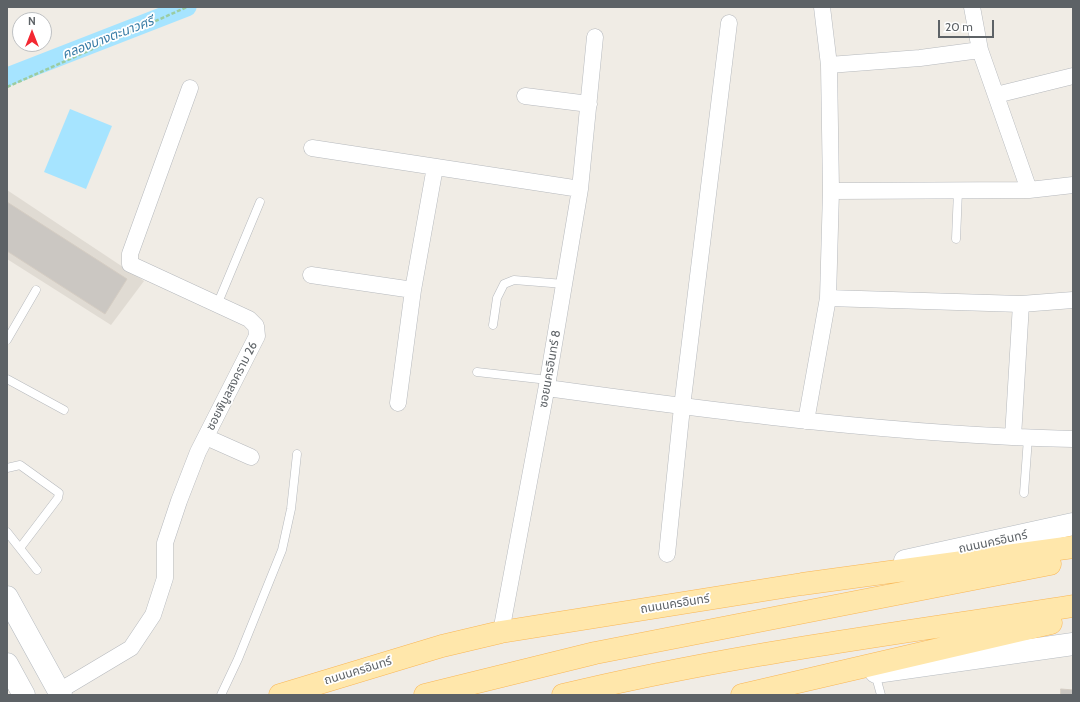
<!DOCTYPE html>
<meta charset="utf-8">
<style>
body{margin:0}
#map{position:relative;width:1080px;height:702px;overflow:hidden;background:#f0ece5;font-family:Cabin,sans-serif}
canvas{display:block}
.frame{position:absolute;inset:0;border:8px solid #5d6266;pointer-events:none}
.north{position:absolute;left:12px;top:12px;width:40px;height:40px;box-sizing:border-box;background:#fff;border:1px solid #bec0c2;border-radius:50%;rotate:0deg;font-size:11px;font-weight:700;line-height:16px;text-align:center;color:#5d6266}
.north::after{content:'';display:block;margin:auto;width:14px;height:18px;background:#f32832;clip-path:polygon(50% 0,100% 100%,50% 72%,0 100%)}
.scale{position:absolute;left:938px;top:20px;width:56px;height:18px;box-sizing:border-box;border:2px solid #5d6266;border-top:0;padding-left:5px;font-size:12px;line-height:14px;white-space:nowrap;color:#5d6266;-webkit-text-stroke:3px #fff;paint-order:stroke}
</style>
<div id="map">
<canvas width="1080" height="702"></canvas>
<div class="frame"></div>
<div class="north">N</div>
<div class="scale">20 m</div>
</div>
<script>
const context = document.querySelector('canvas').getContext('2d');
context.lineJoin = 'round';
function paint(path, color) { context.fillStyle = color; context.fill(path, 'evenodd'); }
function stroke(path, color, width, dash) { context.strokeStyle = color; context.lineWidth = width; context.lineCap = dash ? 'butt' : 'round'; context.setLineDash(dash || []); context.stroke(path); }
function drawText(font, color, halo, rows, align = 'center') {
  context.font = font + ' Cabin,"Noto Sans Thai",sans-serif'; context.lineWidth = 3.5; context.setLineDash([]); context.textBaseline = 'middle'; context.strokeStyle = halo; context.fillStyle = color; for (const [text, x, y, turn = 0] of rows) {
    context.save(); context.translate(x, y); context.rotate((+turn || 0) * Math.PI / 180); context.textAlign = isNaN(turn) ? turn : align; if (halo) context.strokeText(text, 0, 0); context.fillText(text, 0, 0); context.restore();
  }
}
const education = new Path2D(`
 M 7,190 L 144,281 L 111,325 L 7,259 Z`);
const water = new Path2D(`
 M 70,109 L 112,126 L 86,189 L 44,172 Z`);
const canal = new Path2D(`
 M 7,77 L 187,7`);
const building = new Path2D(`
 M 7,202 L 127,279 L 105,314 L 7,251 Z
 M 1061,689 L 1073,690 L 1073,695 L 1061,695 Z`);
const path = new Path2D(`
 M 7,87 L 187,7`);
const service = new Path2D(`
 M 956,239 L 958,191
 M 217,305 L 260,202
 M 493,325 L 497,298 L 504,284 L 514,280 L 564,284
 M 7,340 L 36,290
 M 477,372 L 548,380
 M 7,379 L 64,410
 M 7,468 L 20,465 L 59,493 L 58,498 L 20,548
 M 1024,493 L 1028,438
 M 7,532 L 37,570
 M 875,673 L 881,695
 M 221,695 L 238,659 L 282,550 L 291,509 L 297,454`);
const minor = new Path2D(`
 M 972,7 L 980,50 L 1029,190
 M 829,65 L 920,58 L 980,50
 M 996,95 L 1073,76
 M 525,96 L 589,104
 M 312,148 L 580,189
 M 831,191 L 1029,190 L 1073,185
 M 311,275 L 413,290
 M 828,298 L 1021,304 L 1073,300
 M 547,388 C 721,412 897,435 1073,439
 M 398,403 L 413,290 L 435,167
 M 806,421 L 828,298 L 831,191 L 829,65 L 822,7
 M 206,437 L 251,457
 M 1013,437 L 1021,304
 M 667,554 L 682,407 L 729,23
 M 501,632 L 548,380 L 580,189 L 595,37
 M 59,691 L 131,648 L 153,615 L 165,578 L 165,543 L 179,501 L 198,452 L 257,336 L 256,326 L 249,319 L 130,264 L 130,254 L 190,88`);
const secondary = new Path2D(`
 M 905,561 L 1073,524
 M 7,597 L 61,695
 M 7,664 L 24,695
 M 876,672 L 1073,644`);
const primary = new Path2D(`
 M 280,695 L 442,646 L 501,632 L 802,584 L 1073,547
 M 425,695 L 595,653 L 1050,564
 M 563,695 C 731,654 903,633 1073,606
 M 742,695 L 1051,623`);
const streetNames = [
 ["ซอยนครอินทร์ 8",550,369,-80],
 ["ซอยพิบูลสงคราม 26",232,386,-63],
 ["ถนนนครอินทร์",993,542,-12],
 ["ถนนนครอินทร์",675,604,-9],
 ["ถนนนครอินทร์",358,671,-17]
];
const waterNames = [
 ["คลองบางตะนาวศรี",108,38,-21]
];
paint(education, '#e0dbd3');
paint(water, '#a6e4ff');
stroke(canal, '#a6e4ff', 19);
paint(building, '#cbc7c2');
stroke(building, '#d5cdc3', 1);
stroke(service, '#b6b9bd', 9);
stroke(minor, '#b6b9bd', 17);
stroke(secondary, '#b6bbc0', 23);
stroke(primary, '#f9b655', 23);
stroke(path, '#9bcca2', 2.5, [4, 2]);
stroke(service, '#fff', 8);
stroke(minor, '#fff', 16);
stroke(secondary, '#fff', 22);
stroke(primary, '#ffe7ab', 22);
drawText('12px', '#5d6266', '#fff', streetNames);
drawText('italic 13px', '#377ba5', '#fff', waterNames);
</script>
